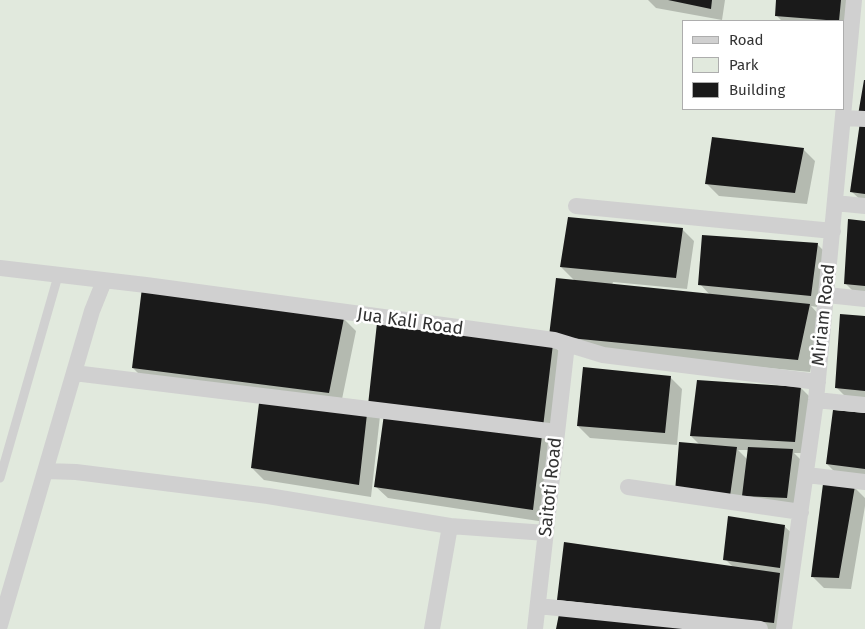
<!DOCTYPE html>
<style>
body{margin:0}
#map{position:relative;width:865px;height:629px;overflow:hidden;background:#fff;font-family:"Fira Sans",sans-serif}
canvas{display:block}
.legend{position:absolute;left:682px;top:20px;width:162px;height:90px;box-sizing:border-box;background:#fff;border:1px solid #adadad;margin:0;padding:6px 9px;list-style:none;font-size:15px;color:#333}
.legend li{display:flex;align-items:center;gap:10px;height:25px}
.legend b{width:25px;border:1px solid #adadad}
</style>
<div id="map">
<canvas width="865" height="629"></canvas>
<ul class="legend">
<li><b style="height:6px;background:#d0d0d0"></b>Road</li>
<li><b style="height:14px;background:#e1e9dd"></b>Park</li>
<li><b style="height:14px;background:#1a1a1a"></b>Building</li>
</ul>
</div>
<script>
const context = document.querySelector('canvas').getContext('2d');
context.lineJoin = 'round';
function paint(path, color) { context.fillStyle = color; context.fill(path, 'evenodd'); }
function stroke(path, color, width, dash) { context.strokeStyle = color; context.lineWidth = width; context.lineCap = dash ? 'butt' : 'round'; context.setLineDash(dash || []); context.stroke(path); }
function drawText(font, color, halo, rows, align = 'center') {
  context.font = font + ' "Fira Sans",sans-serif'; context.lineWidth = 5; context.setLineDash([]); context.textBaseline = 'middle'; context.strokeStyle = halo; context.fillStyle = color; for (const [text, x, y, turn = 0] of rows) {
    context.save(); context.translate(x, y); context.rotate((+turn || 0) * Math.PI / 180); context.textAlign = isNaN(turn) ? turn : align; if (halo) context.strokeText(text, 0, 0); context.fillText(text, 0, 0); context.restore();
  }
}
const green = new Path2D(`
 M 0,0 L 865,0 L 865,629 L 0,629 ZM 684,21 L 844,21 L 844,109 L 684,109 Z`);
const shadow = new Path2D(`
 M 648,0 L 725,0 L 722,20 L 656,8 Z
 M 778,0 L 850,0 L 844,32 L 844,21 L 782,21 L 776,15 Z
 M 865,124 L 865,204 L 852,192 Z
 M 803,149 L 815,161 L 807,204 L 719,196 L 707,184 Z
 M 865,222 L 865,296 L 858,296 L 845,283 Z
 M 682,229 L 694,241 L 687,289 L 613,282 L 612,285 L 710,295 L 700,284 L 818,245 L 830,257 L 823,308 L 811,306 L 821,317 L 810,372 L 563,348 L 575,281 L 561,267 Z
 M 865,318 L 865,401 L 849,400 L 837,388 Z
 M 344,319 L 356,331 L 341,404 L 369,406 L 553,345 L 565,357 L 545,522 L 388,498 L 375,486 L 385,417 L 380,416 L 371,497 L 264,480 L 252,468 L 261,395 L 145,380 L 133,368 Z
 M 670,377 L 682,389 L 677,445 L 590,438 L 578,426 Z
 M 801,388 L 813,400 L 806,453 L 794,453 L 804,463 L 799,510 L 689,503 L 700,445 L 691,436 ZM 738,450 L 749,450 L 748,460 Z
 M 865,414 L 865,479 L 839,476 L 827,464 Z
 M 854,487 L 865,498 L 865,506 L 851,589 L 824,588 L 812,576 Z
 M 784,526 L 797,538 L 786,629 L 557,629 L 733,567 L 725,559 Z`);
const building = new Path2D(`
 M 668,0 L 712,0 L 711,9 Z
 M 776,0 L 841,0 L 839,21 L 775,16 Z
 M 864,80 L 865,80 L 865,115 L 858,115 Z
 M 860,122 L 865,123 L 865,194 L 850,192 Z
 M 712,137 L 804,148 L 795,193 L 705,184 Z
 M 568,217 L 683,228 L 676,278 L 560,267 Z
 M 848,219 L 865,221 L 865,286 L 844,284 Z
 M 702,235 L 818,243 L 811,296 L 698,285 Z
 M 556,278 L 810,304 L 798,360 L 549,336 Z
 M 142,288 L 344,318 L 329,393 L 132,368 Z
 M 840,314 L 865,316 L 865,391 L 835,388 Z
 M 377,323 L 553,344 L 533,510 L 374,487 L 385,407 L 368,405 L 359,485 L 251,468 L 260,395 L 368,405 Z
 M 583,367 L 671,376 L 665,433 L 577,426 Z
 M 697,380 L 801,387 L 795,442 L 690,436 Z
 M 833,410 L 865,413 L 865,469 L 826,464 Z
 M 679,442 L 737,447 L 730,496 L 675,492 Z
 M 748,447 L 793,449 L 787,498 L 742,496 Z
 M 823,484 L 855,486 L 839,578 L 811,577 Z
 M 728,516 L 785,525 L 780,568 L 723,560 Z
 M 564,542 L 780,573 L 774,623 L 557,600 Z
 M 559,614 L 712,629 L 556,629 Z`);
const service = new Path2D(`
 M 0,478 L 58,276`);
const minor = new Path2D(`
 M 844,118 L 865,119
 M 835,203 L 865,206
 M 576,206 L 833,231
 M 0,268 L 146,285 L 554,340 L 603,355 L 818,382
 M 827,295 L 865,299
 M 74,373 L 557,432
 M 816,400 L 865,405
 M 46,471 L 76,472 L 268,496 L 450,526
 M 807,475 L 865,482
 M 628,487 L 801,512
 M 538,606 L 760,629
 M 0,625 L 92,311 L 104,281
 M 432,629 L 450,526 L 546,533
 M 535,629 L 567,344
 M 784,629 L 816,400 L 854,0`);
const streetNames = [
 ["Miriam Road",824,315,-84],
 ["Jua Kali Road",410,322,8],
 ["Saitoti Road",551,487,-84]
];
paint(green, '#e1e9dd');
paint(shadow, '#0003');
paint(building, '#1a1a1a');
stroke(service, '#d0d0d0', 9);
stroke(minor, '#d0d0d0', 16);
drawText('18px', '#333', '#fff', streetNames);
</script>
